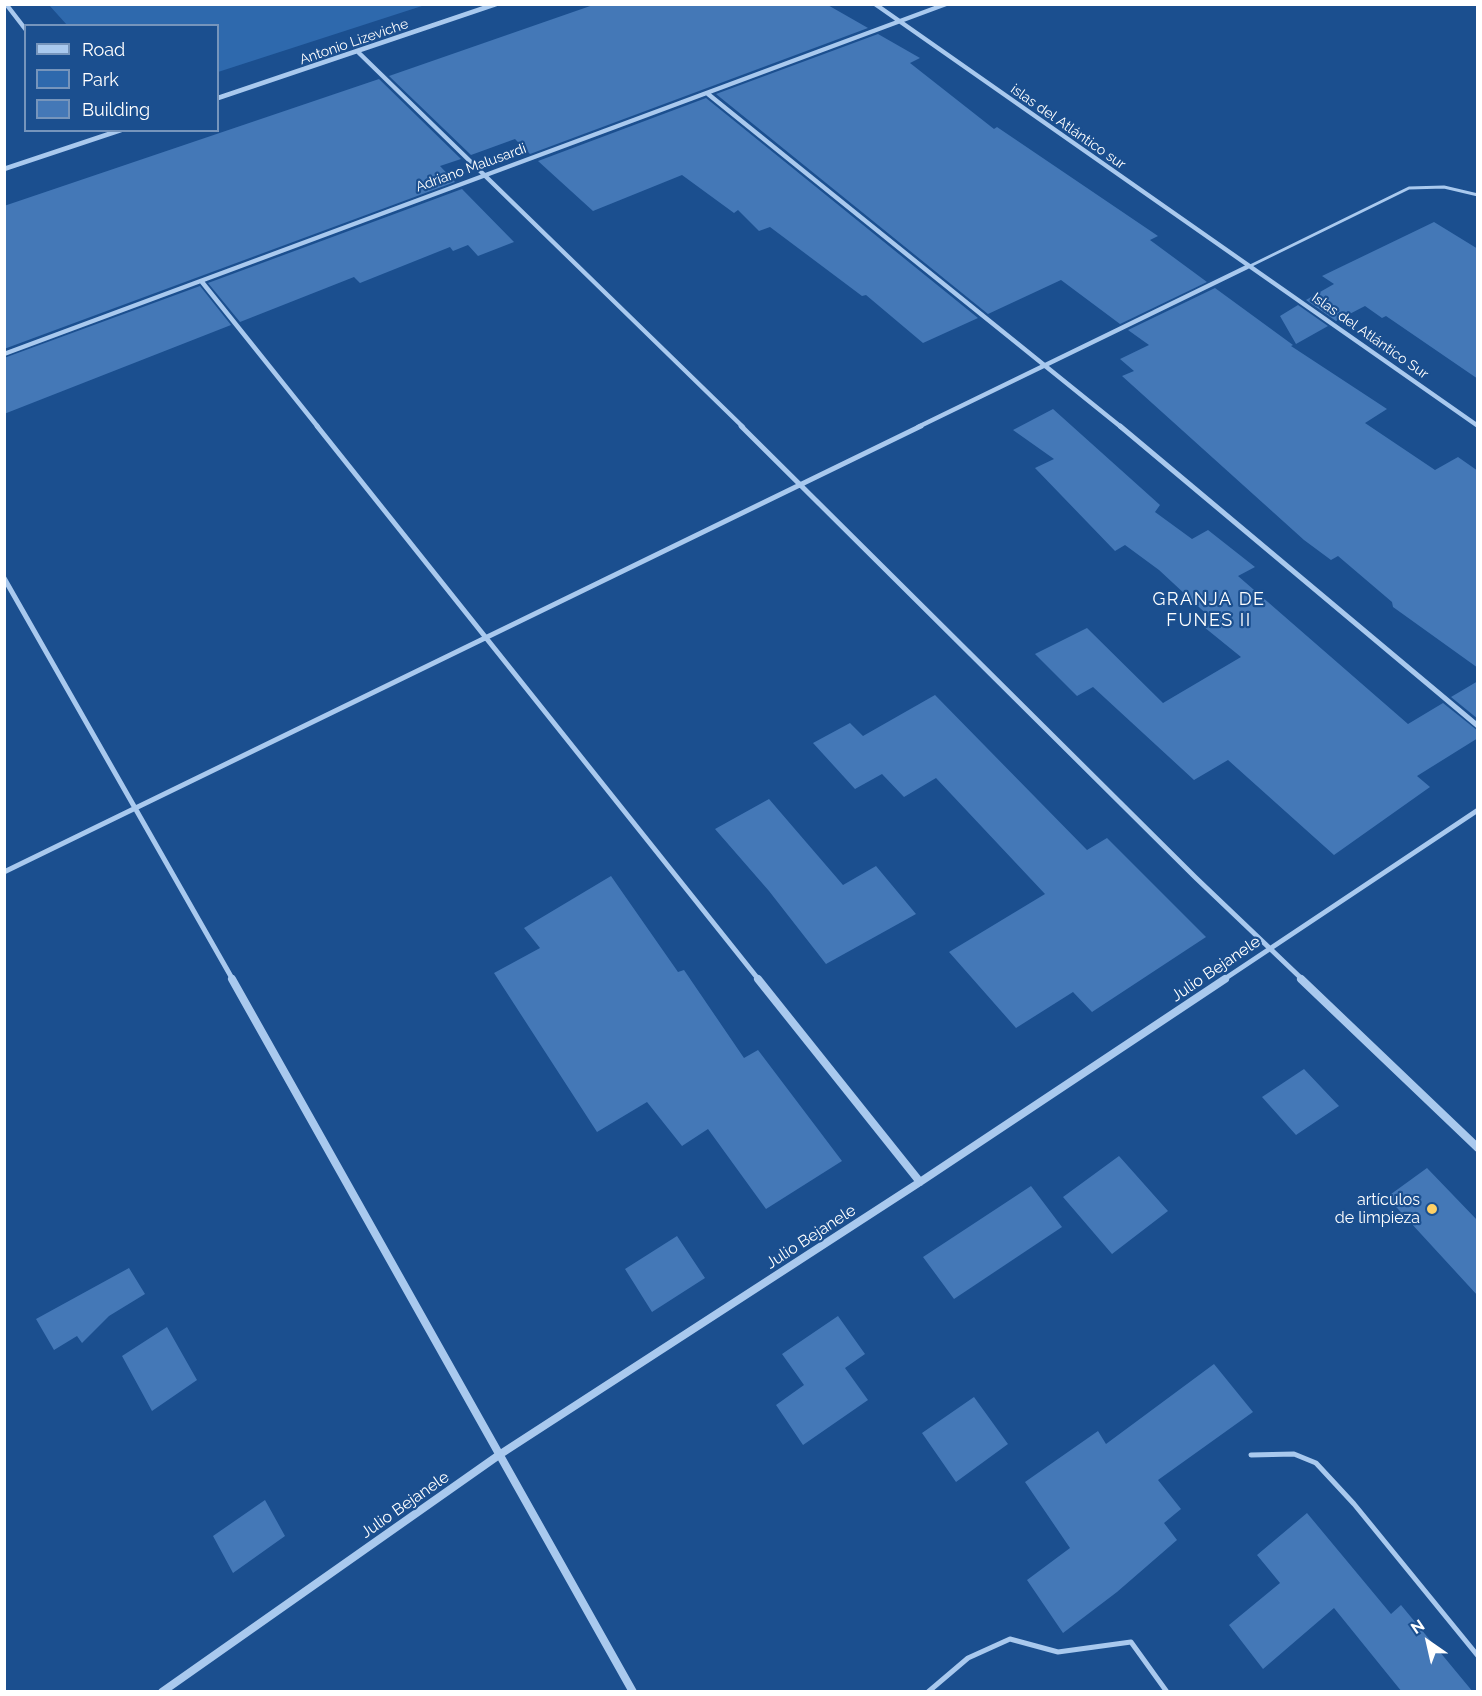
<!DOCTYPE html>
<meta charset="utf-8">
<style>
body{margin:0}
#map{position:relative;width:1482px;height:1696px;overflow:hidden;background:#1b4f8f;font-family:Raleway,sans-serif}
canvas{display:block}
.frame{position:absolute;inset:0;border:6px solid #fff;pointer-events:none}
.legend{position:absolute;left:24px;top:24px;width:195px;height:108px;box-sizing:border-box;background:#1b4f8f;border:2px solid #7695bc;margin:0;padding:8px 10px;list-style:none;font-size:18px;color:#fff}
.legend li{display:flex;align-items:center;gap:12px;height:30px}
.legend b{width:30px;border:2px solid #7695bc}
.north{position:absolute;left:1398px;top:1612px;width:60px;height:60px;-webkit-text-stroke:4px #1b4f8f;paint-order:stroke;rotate:326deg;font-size:16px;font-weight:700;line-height:24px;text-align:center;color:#fff}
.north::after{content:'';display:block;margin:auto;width:21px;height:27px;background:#fff;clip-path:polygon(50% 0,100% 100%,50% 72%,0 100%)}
</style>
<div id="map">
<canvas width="1482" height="1696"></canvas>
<div class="frame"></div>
<ul class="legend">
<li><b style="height:8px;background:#a9c9ee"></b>Road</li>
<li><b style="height:16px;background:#2e69ad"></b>Park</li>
<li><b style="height:16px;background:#4478b7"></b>Building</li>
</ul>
<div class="north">N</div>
</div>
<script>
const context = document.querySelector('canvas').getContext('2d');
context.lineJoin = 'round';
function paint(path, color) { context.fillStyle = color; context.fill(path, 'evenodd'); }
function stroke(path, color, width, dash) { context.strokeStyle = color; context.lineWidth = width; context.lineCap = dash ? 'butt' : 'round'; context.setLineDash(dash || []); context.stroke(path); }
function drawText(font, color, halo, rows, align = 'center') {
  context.font = font + ' Raleway,sans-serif'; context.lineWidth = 4.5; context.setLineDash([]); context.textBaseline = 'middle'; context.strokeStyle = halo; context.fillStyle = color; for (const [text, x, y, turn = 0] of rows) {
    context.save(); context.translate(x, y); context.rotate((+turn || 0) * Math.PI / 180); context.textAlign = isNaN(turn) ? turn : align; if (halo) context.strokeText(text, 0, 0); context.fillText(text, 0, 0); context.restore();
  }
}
const green = new Path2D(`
 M 49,5 L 425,5 L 218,72 L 218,26 L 67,25 Z`);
const building = new Path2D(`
 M 596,4 L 826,4 L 868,28 L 530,154 L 515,139 L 471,155 L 389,76 Z
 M 878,34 L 920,58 L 910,63 L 994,129 L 997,127 L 1158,236 L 1150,240 L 1207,282 L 1120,324 L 1061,280 L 988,314 L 716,94 Z
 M 379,79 L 461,159 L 440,166 L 455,182 L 4,349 L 4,206 Z
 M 706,98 L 978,318 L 923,343 L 866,295 L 862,296 L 770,227 L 759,231 L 738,210 L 734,213 L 682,175 L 593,211 L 538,161 Z
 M 462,189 L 514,242 L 478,256 L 468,245 L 453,251 L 450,247 L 360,283 L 354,277 L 240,322 L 208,283 Z
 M 1434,222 L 1478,249 L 1478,379 L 1386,316 L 1382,318 L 1365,306 L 1336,321 L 1306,300 L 1334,284 L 1322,276 Z
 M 200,286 L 231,325 L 4,414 L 4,358 Z
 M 1215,288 L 1293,345 L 1291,346 L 1387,409 L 1365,423 L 1435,470 L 1458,457 L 1478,471 L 1478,668 L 1393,607 L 1392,602 L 1338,556 L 1331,560 L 1304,540 L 1122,376 L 1134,371 L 1120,359 L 1149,345 L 1128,330 Z
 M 1298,305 L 1328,326 L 1296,344 L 1280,316 Z
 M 1053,409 L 1160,505 L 1155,512 L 1192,539 L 1208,530 L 1255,567 L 1238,576 L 1408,724 L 1443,703 L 1478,731 L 1478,738 L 1417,776 L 1430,787 L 1334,855 L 1228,760 L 1194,780 L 1093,687 L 1077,696 L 1035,654 L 1087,628 L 1163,703 L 1241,657 L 1204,627 L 1214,621 L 1159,570 L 1125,545 L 1115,551 L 1035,468 L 1054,459 L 1013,430 Z
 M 1478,681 L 1478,719 L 1451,697 Z
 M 935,695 L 1087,850 L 1107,838 L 1206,937 L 1092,1012 L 1073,992 L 1016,1028 L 949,952 L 1045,894 L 936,778 L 904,797 L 882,774 L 855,789 L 813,743 L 850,723 L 863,736 Z
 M 769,799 L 843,885 L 876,866 L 916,914 L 826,964 L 769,891 L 715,829 Z
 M 611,876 L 678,972 L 684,970 L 744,1058 L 758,1050 L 842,1161 L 766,1209 L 708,1129 L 682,1146 L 647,1102 L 597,1132 L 494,973 L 540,948 L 524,928 Z
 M 1304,1069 L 1339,1106 L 1296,1135 L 1262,1097 Z
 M 1119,1156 L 1168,1211 L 1112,1254 L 1063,1197 Z
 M 1427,1168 L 1478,1221 L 1478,1296 L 1387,1197 Z
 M 1031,1186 L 1062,1227 L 954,1299 L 923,1257 Z
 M 677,1236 L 705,1278 L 652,1312 L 625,1269 Z
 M 129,1268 L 145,1294 L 109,1316 L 82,1343 L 77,1336 L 54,1350 L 36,1319 Z
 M 838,1316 L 865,1354 L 845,1368 L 868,1400 L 803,1445 L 776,1405 L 804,1385 L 782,1354 Z
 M 167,1327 L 197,1380 L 152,1411 L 122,1356 Z
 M 1214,1364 L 1253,1412 L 1158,1480 L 1181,1509 L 1164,1523 L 1177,1540 L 1117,1592 L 1063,1633 L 1027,1580 L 1070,1548 L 1025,1482 L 1098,1431 L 1106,1444 Z
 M 974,1397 L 1008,1444 L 956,1482 L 922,1433 Z
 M 265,1500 L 285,1536 L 233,1573 L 213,1536 Z
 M 1307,1513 L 1391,1614 L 1401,1605 L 1473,1692 L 1402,1692 L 1334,1608 L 1263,1669 L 1229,1625 L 1280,1583 L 1257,1555 Z`);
const laneFar1 = new Path2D(`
 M 1248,267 L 1409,188 L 1444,187 L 1478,195`);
const lane = new Path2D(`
 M 1251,1455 L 1294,1454 L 1316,1463 L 1354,1504 L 1478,1656
 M 928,1692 L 968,1658 L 1010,1639 L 1058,1652 L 1131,1642 L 1167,1692`);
const streetFar2 = new Path2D(`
 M 6,4 L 26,30
 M 875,4 L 1478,426
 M 358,52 L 743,427
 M 708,94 L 1121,427
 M 218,98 L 496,4
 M 4,169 L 121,130
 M 202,282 L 318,427
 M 4,354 L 946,4
 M 918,427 L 1247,267`);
const streetFar1 = new Path2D(`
 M 317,426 L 759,980
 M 741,426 L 1196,878 L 1303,980
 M 1120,426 L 1478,726
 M 4,578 L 233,980
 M 4,872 L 921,426
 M 1223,980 L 1478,810`);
const street = new Path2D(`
 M 232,979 L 633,1692
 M 758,979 L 920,1182
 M 1301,979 L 1478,1148
 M 162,1692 L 499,1455 L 920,1182 L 1225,979`);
const markers = [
 [1432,1209,6,"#ffd166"]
];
const farStreetnames = [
 ["Antonio Lizeviche",354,42,-19],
 ["islas del Atlántico sur",1068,127,35],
 ["Adriano Malusardi",471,168,-20],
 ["Islas del Atlántico Sur",1370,336,35]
];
const streetNames = [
 ["Julio Bejanele",1216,969,-34],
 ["Julio Bejanele",811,1237,-33],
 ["Julio Bejanele",405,1505,-35]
];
const poiNames = [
 ["artículos",1420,1200],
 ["de limpieza",1420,1218]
];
const neighbourhoodNames = [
 ["GRANJA DE",1209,600],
 ["FUNES II",1209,621]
];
paint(green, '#2e69ad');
paint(building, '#4478b7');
stroke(laneFar1, '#a9c9ee', 3);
stroke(lane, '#a9c9ee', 5);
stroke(streetFar2, '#a9c9ee', 4.5);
stroke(streetFar1, '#a9c9ee', 5);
stroke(street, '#a9c9ee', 8);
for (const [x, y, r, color] of markers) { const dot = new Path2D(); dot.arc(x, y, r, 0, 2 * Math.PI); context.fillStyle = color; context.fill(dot); stroke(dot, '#1b4f8f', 2); }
drawText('14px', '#fff', '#1b4f8f', farStreetnames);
drawText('16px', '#fff', '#1b4f8f', streetNames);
drawText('16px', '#fff', '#1b4f8f', poiNames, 'right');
context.letterSpacing = '1.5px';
drawText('18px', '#fff', '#1b4f8f', neighbourhoodNames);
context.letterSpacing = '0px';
</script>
